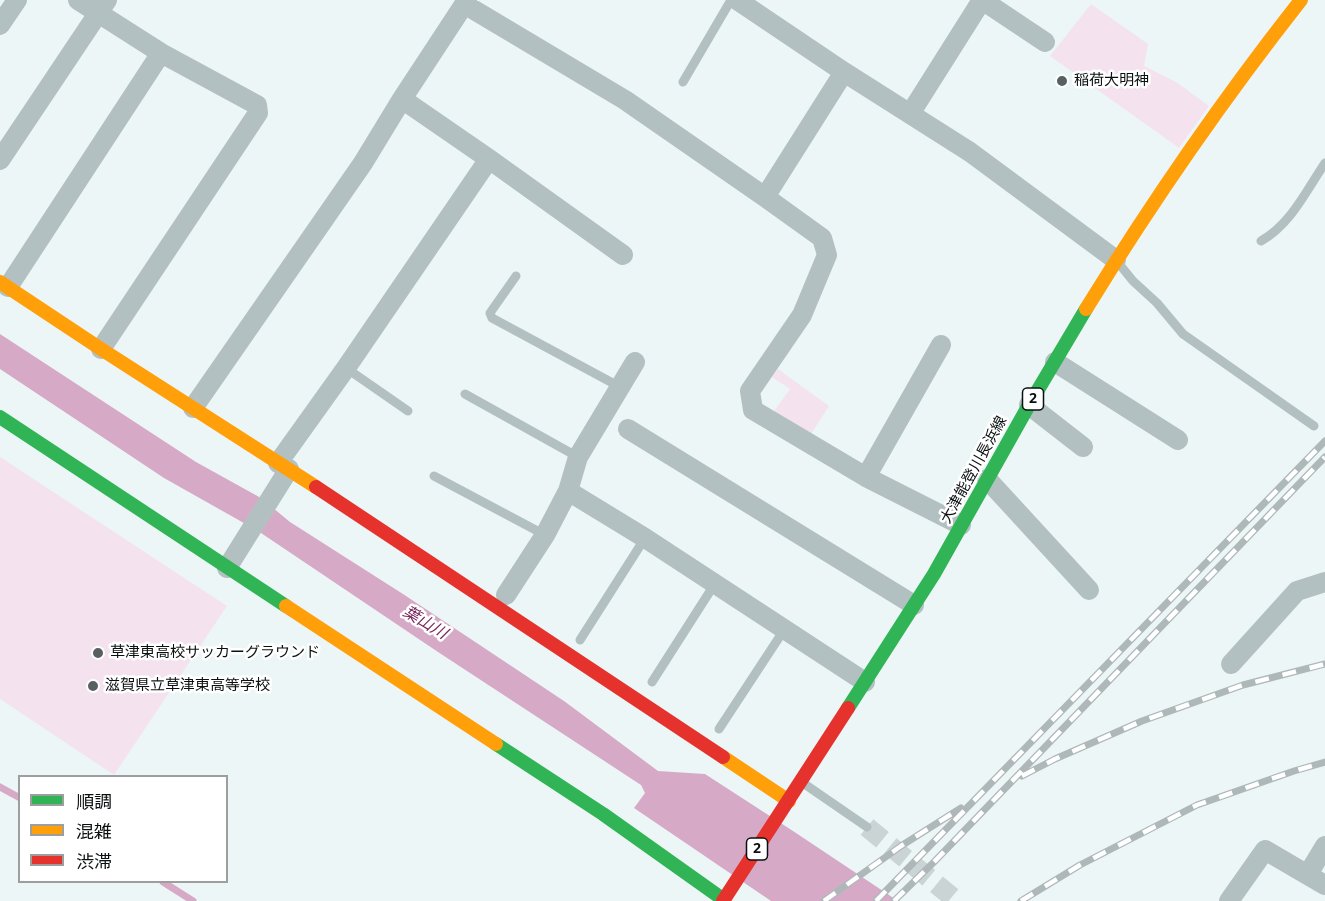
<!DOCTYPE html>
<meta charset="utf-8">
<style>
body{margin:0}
#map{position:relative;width:1325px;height:901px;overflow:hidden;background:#ecf6f7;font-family:"Noto Sans","Noto Sans JP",sans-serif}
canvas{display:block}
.legend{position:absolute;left:18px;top:775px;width:210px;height:108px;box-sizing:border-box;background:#fff;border:2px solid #9d9f9f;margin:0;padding:8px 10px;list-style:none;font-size:18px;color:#0a1010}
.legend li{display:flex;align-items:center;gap:12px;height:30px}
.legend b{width:30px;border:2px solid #9d9f9f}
</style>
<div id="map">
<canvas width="1325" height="901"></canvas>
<ul class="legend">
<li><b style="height:8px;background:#30b455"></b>順調</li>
<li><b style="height:8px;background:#ff9f0a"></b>混雑</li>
<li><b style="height:8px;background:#e5322d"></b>渋滞</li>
</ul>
</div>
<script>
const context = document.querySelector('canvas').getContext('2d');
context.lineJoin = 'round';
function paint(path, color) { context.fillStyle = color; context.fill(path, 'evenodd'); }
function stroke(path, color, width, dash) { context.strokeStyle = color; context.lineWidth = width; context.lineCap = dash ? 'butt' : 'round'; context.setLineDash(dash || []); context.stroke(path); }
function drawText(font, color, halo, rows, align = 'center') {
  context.font = font + ' "Noto Sans","Noto Sans JP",sans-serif'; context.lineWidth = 5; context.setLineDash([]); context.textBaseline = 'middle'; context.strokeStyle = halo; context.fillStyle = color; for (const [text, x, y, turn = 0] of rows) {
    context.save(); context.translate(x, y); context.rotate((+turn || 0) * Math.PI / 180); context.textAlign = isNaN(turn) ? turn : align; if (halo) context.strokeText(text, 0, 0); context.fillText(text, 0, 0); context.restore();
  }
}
const green = new Path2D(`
 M 1091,4 L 1148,44 L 1144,66 L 1176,82 L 1209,106 L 1179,148 L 1050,56 Z
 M 778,369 L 829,406 L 809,437 L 774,411 L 790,389 L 772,377 Z
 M 0,457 L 227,606 L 114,775 L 0,699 Z`);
const water = new Path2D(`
 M 0,334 L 196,462 L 261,498 L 290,522 L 403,594 L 564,701 L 658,771 L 705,774 L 793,831 L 898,901 L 771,901 L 634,808 L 645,793 L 641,785 L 438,652 L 258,531 L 164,478 L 0,369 Z`);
const stream = new Path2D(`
 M 0,787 L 20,798
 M 163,882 L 193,901`);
const streetTunnel = new Path2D(`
 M 867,827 L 957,901`);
const lane = new Path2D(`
 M 683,82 L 731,0
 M 1261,241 C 1291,224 1306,191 1325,163
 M 1120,265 L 1133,281 L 1157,303 L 1183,334 L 1314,426
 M 516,276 L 490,313 L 492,318 L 620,387
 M 346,368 L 408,411
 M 465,394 L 578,457
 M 434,476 L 545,535
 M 580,640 L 645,538
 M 652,682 L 714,585
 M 719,729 L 784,630
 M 803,783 L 867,827`);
const street = new Path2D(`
 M 78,0 L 161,53 L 257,105 L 258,113 L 101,349
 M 467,0 L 402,99 L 489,159 L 623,255
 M 737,0 L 844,72 L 970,152 L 1116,260
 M 982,0 L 1045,42
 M 464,4 L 625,100 L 765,197 L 822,238 L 827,255 L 802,315 L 750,391 L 753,410 L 866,477
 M 0,25 L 17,0
 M 910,114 L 982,0
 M 0,160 L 107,0
 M 765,197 L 844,72
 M 8,287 L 161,53
 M 941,345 L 866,477 L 961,525
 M 1055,362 L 1178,440
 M 1029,405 L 1083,447
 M 193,408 L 363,163 L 402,99
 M 628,429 L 914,605
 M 278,463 L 346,368 L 489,159
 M 987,479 L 1089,590
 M 568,491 L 645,538 L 865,682
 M 227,568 L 289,469
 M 506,595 L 545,535 L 568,491 L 578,457 L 635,362
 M 1231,664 L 1297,591 L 1325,582
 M 1308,874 L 1325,846
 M 1229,901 L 1265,850 L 1325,885`);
const fast = new Path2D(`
 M 0,417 L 286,606
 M 848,708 L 934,574 L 1029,405 L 1086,309
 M 496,744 L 603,814 L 724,900`);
const slow = new Path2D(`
 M 0,282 L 101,349 L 316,487
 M 1086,309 C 1152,202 1223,99 1301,0
 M 286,606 L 496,744
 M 723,757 L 789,801`);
const jam = new Path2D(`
 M 316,487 L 723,757
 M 723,901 L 848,708`);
const rail = new Path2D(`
 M 1022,776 L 1055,759 L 1142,721 L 1243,685 L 1325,664
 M 824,901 L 901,846 L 961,808
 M 876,901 L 1325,441
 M 894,901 L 934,862 L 1325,457
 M 1021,901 L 1080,865 L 1197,805 L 1294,771 L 1325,762`);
const markers = [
 [1062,81,6,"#596061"],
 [98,653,6,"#596061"],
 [93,686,6,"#596061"]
];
const shields = [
 [1033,399,21],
 [757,849,21]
];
const shieldNames = [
 ["2",1033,399],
 ["2",757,849]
];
const poiNames = [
 ["稲荷大明神",1074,81],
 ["草津東高校サッカーグラウンド",110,653],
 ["滋賀県立草津東高等学校",105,686]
];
const streetNames = [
 ["大津能登川長浜線",974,470,-61]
];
const waterNames = [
 ["葉山川",425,623,31]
];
paint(green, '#f4e2ef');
paint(water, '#d6aac6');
stroke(stream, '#d6aac6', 7);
stroke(streetTunnel, '#cad4d4', 20, [20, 10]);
stroke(lane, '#b3c0c1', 9);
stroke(street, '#b3c0c1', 20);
stroke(fast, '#30b455', 14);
stroke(slow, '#ff9f0a', 14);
stroke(jam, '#e5322d', 14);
stroke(rail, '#aeb8b9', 7);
stroke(rail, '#fff', 4.5, [14]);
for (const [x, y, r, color] of markers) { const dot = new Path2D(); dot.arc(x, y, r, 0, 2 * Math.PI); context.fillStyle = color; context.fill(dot); stroke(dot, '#fff', 2); }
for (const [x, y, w] of shields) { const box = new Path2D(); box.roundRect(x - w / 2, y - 11, w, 22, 4.5); context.fillStyle = '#fff'; context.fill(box); stroke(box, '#0a1010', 1.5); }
drawText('bold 14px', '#0a1010', null, shieldNames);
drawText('15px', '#0a1010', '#fff', poiNames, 'left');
drawText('15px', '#0a1010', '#fff', streetNames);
drawText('italic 16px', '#77275b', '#fff', waterNames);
</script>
